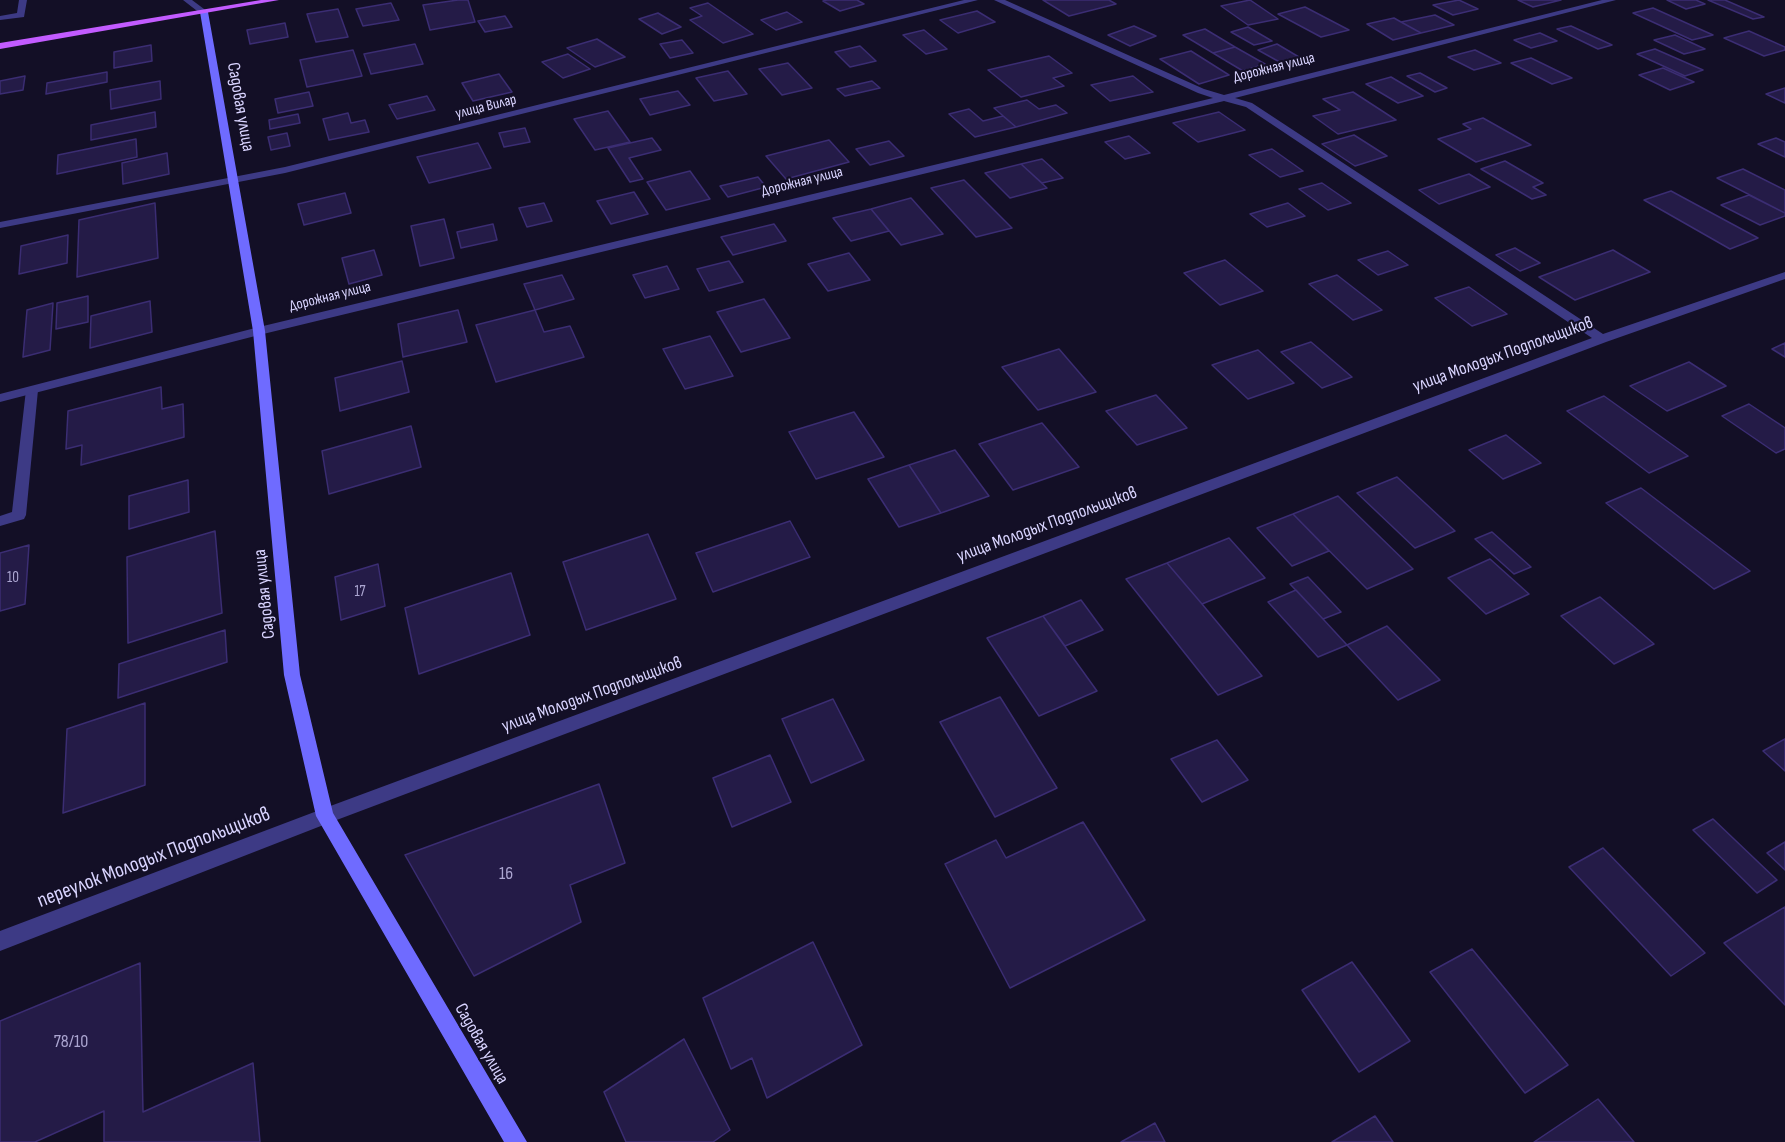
<!DOCTYPE html>
<meta charset="utf-8">
<style>
body{margin:0}
canvas{display:block;background:#130f26}
</style>
<canvas width="1785" height="1142"></canvas>
<script>
const context = document.querySelector('canvas').getContext('2d');
context.lineJoin = 'round';
function paint(path, color) { context.fillStyle = color; context.fill(path, 'evenodd'); }
function stroke(path, color, width, dash) { context.strokeStyle = color; context.lineWidth = width; context.lineCap = dash ? 'butt' : 'round'; context.setLineDash(dash || []); context.stroke(path); }
function drawText(font, color, halo, rows, align = 'center') {
  context.font = font + ' "Sofia Sans Condensed",sans-serif'; context.lineWidth = 4.5; context.setLineDash([]); context.textBaseline = 'middle'; context.strokeStyle = halo; context.fillStyle = color; for (const [text, x, y, turn = 0] of rows) {
    context.save(); context.translate(x, y); context.rotate((+turn || 0) * Math.PI / 180); context.textAlign = isNaN(turn) ? turn : align; if (halo) context.strokeText(text, 0, 0); context.fillText(text, 0, 0); context.restore();
  }
}
const building = new Path2D(`
 M 458,0 L 468,0 L 475,22 L 430,30 L 423,5 Z
 M 827,0 L 857,0 L 864,4 L 840,11 L 823,1 Z
 M 1043,0 L 1109,0 L 1116,4 L 1069,16 Z
 M 1250,0 L 1278,19 L 1248,25 L 1221,6 Z
 M 1459,0 L 1478,9 L 1453,15 L 1433,5 Z
 M 1518,0 L 1561,0 L 1533,7 Z
 M 1667,0 L 1696,0 L 1705,4 L 1686,9 Z
 M 1708,0 L 1725,0 L 1764,17 L 1753,19 Z
 M 391,3 L 399,20 L 363,26 L 356,9 Z
 M 708,3 L 753,34 L 723,43 L 690,20 L 702,16 L 690,8 Z
 M 1305,7 L 1349,30 L 1321,37 L 1278,14 Z
 M 1653,8 L 1713,35 L 1692,40 L 1633,13 Z
 M 338,9 L 348,37 L 316,42 L 307,14 Z
 M 977,11 L 995,22 L 958,33 L 940,20 Z
 M 787,12 L 802,22 L 776,30 L 761,20 Z
 M 658,13 L 681,27 L 662,34 L 639,19 Z
 M 1435,15 L 1454,25 L 1421,33 L 1401,22 Z
 M 505,16 L 512,27 L 485,32 L 478,21 Z
 M 1394,18 L 1401,22 L 1421,33 L 1393,40 L 1367,24 Z
 M 285,23 L 288,37 L 250,44 L 247,30 Z
 M 1134,26 L 1156,36 L 1130,46 L 1108,35 Z
 M 1571,26 L 1612,45 L 1598,49 L 1557,29 Z
 M 1248,27 L 1272,41 L 1254,45 L 1231,32 Z
 M 1205,29 L 1235,47 L 1213,53 L 1183,35 Z
 M 924,30 L 947,49 L 926,54 L 903,35 Z
 M 1749,31 L 1785,47 L 1785,50 L 1764,56 L 1724,38 Z
 M 1540,33 L 1557,41 L 1531,48 L 1514,40 Z
 M 1675,35 L 1705,49 L 1684,54 L 1654,40 Z
 M 597,39 L 625,57 L 595,67 L 567,48 Z
 M 682,40 L 693,53 L 670,58 L 660,44 Z
 M 415,44 L 423,64 L 371,74 L 364,54 Z
 M 1277,44 L 1304,60 L 1285,65 L 1258,50 Z
 M 151,45 L 152,61 L 114,68 L 114,52 Z
 M 860,46 L 876,61 L 850,67 L 835,52 Z
 M 1235,47 L 1265,64 L 1243,71 L 1213,53 Z
 M 1655,49 L 1703,70 L 1685,76 L 1637,54 Z
 M 353,50 L 362,76 L 307,87 L 300,60 Z
 M 1475,50 L 1501,63 L 1474,70 L 1448,57 Z
 M 1191,51 L 1229,75 L 1199,84 L 1160,59 Z
 M 568,54 L 590,69 L 563,78 L 542,62 Z
 M 1049,56 L 1072,73 L 1053,78 L 1064,86 L 1021,97 L 988,70 Z
 M 1531,58 L 1572,78 L 1552,84 L 1511,63 Z
 M 788,63 L 812,88 L 782,95 L 759,69 Z
 M 1663,68 L 1694,82 L 1670,90 L 1639,75 Z
 M 728,71 L 747,94 L 714,101 L 696,78 Z
 M 107,72 L 107,82 L 46,94 L 47,83 Z
 M 1420,73 L 1447,88 L 1435,92 L 1407,76 Z
 M 499,74 L 512,92 L 473,101 L 462,83 Z
 M 25,76 L 23,90 L 0,94 L 0,81 Z
 M 1133,76 L 1153,92 L 1110,101 L 1091,85 Z
 M 1391,77 L 1423,96 L 1398,103 L 1366,84 Z
 M 160,81 L 161,99 L 111,109 L 110,90 Z
 M 872,81 L 880,88 L 845,96 L 837,89 Z
 M 1785,88 L 1785,103 L 1766,94 Z
 M 678,91 L 690,105 L 650,115 L 640,99 Z
 M 309,92 L 313,106 L 278,113 L 275,99 Z
 M 1353,92 L 1396,120 L 1338,134 L 1313,116 L 1340,110 L 1323,99 Z
 M 427,96 L 435,110 L 397,119 L 389,105 Z
 M 1027,100 L 1039,109 L 1056,105 L 1067,113 L 1016,127 L 994,108 Z
 M 969,109 L 983,121 L 1003,116 L 1016,127 L 975,137 L 949,114 Z
 M 608,111 L 630,142 L 595,150 L 574,119 Z
 M 155,112 L 156,127 L 91,140 L 91,125 Z
 M 1219,112 L 1245,130 L 1198,142 L 1173,123 Z
 M 348,113 L 351,123 L 365,120 L 369,132 L 329,140 L 323,119 Z
 M 298,114 L 300,123 L 270,129 L 269,120 Z
 M 1483,118 L 1531,145 L 1476,162 L 1438,139 L 1471,129 L 1463,124 Z
 M 525,128 L 530,142 L 504,147 L 499,133 Z
 M 287,133 L 290,146 L 271,150 L 268,137 Z
 M 1354,135 L 1387,156 L 1355,166 L 1322,144 Z
 M 1129,136 L 1150,153 L 1125,159 L 1105,142 Z
 M 652,138 L 661,150 L 629,158 L 643,179 L 630,182 L 608,148 Z
 M 1776,138 L 1785,142 L 1785,157 L 1758,144 Z
 M 136,139 L 137,157 L 57,174 L 58,155 Z
 M 829,140 L 849,162 L 786,179 L 766,156 Z
 M 889,141 L 904,156 L 870,165 L 856,149 Z
 M 478,143 L 491,168 L 429,183 L 417,157 Z
 M 1272,149 L 1303,171 L 1280,177 L 1249,155 Z
 M 167,153 L 169,174 L 123,184 L 122,163 Z
 M 1042,159 L 1063,178 L 1042,183 L 1021,164 Z
 M 1505,161 L 1543,183 L 1533,187 L 1546,195 L 1532,199 L 1481,169 Z
 M 1021,164 L 1047,188 L 1010,198 L 985,173 Z
 M 1743,169 L 1785,190 L 1785,213 L 1717,178 Z
 M 690,171 L 710,199 L 666,210 L 647,182 Z
 M 1469,174 L 1490,187 L 1439,204 L 1419,190 Z
 M 758,177 L 766,187 L 728,197 L 720,186 Z
 M 964,180 L 1012,228 L 976,237 L 931,188 Z
 M 1322,183 L 1351,203 L 1328,210 L 1299,189 Z
 M 1671,191 L 1758,238 L 1730,249 L 1644,200 Z
 M 634,192 L 648,214 L 611,224 L 597,201 Z
 M 345,193 L 351,213 L 304,225 L 298,204 Z
 M 1749,195 L 1785,213 L 1785,216 L 1760,225 L 1721,205 Z
 M 911,198 L 943,234 L 901,245 L 871,209 Z
 M 155,203 L 158,258 L 77,277 L 79,220 Z
 M 544,203 L 552,221 L 527,227 L 519,208 Z
 M 1288,203 L 1305,216 L 1267,227 L 1250,214 Z
 M 871,209 L 889,231 L 851,241 L 833,218 Z
 M 444,219 L 454,258 L 420,266 L 411,226 Z
 M 493,224 L 497,240 L 461,248 L 457,232 Z
 M 774,224 L 786,241 L 733,255 L 721,237 Z
 M 68,235 L 67,263 L 19,274 L 21,246 Z
 M 1515,248 L 1540,263 L 1520,271 L 1496,255 Z
 M 374,250 L 382,275 L 349,284 L 342,258 Z
 M 1613,250 L 1650,272 L 1575,300 L 1539,277 Z
 M 1388,251 L 1408,265 L 1378,275 L 1358,260 Z
 M 849,253 L 870,280 L 828,291 L 808,264 Z
 M 1225,260 L 1263,291 L 1220,305 L 1184,273 Z
 M 729,261 L 743,282 L 709,291 L 697,269 Z
 M 667,266 L 679,289 L 645,298 L 633,275 Z
 M 562,275 L 574,299 L 535,310 L 524,284 Z
 M 1337,275 L 1382,310 L 1353,320 L 1309,284 Z
 M 1469,287 L 1507,314 L 1472,326 L 1435,298 Z
 M 88,296 L 88,322 L 56,329 L 57,303 Z
 M 764,299 L 790,338 L 741,352 L 717,312 Z
 M 150,301 L 152,332 L 90,348 L 91,316 Z
 M 53,303 L 50,350 L 23,357 L 27,310 Z
 M 458,310 L 467,342 L 403,357 L 398,324 Z
 M 535,310 L 544,332 L 570,326 L 584,357 L 496,382 L 476,325 Z
 M 710,336 L 733,376 L 685,389 L 663,349 Z
 M 1311,342 L 1352,377 L 1322,388 L 1281,352 Z
 M 1785,343 L 1785,357 L 1772,349 Z
 M 1059,349 L 1096,392 L 1038,410 L 1002,367 Z
 M 1258,350 L 1294,383 L 1248,399 L 1212,365 Z
 M 402,361 L 409,392 L 340,411 L 335,378 Z
 M 1689,362 L 1726,386 L 1667,411 L 1630,386 Z
 M 161,387 L 162,409 L 183,404 L 184,437 L 81,465 L 82,445 L 66,449 L 68,411 Z
 M 1156,395 L 1187,428 L 1137,445 L 1106,411 Z
 M 1604,396 L 1688,456 L 1649,473 L 1567,411 Z
 M 1749,404 L 1785,428 L 1785,449 L 1776,453 L 1722,416 Z
 M 854,412 L 884,457 L 816,479 L 789,432 Z
 M 1042,423 L 1079,467 L 1013,490 L 979,444 Z
 M 411,426 L 421,467 L 329,494 L 322,451 Z
 M 1506,435 L 1541,463 L 1503,479 L 1469,450 Z
 M 955,450 L 989,496 L 941,513 L 909,465 Z
 M 909,465 L 941,513 L 899,527 L 868,479 Z
 M 1397,477 L 1455,531 L 1415,548 L 1357,493 Z
 M 188,480 L 189,512 L 129,529 L 129,496 Z
 M 1641,488 L 1750,571 L 1714,589 L 1606,503 Z
 M 1338,496 L 1413,569 L 1367,589 L 1293,514 Z
 M 1293,514 L 1329,551 L 1292,566 L 1257,528 Z
 M 790,521 L 810,557 L 713,592 L 696,553 Z
 M 215,531 L 222,613 L 128,643 L 127,557 Z
 M 1492,532 L 1531,567 L 1514,574 L 1475,539 Z
 M 648,534 L 676,599 L 586,630 L 563,562 Z
 M 1229,538 L 1265,578 L 1202,604 L 1167,563 Z
 M 29,545 L 25,604 L 0,611 L 0,553 Z
 M 1490,559 L 1529,594 L 1486,614 L 1448,578 Z
 M 1167,563 L 1202,604 L 1262,676 L 1218,695 L 1126,579 Z
 M 378,564 L 385,606 L 341,620 L 335,577 Z
 M 511,573 L 530,635 L 419,674 L 405,608 Z
 M 1308,577 L 1341,612 L 1323,619 L 1290,584 Z
 M 1296,590 L 1323,619 L 1347,645 L 1318,657 L 1268,602 Z
 M 1600,597 L 1654,644 L 1614,664 L 1561,616 Z
 M 1081,600 L 1103,630 L 1065,646 L 1043,616 Z
 M 1043,616 L 1097,691 L 1039,716 L 987,638 Z
 M 1387,626 L 1440,680 L 1398,700 L 1347,645 Z
 M 225,630 L 227,662 L 118,698 L 119,664 Z
 M 1000,697 L 1057,788 L 995,817 L 940,722 Z
 M 833,699 L 864,760 L 811,783 L 782,719 Z
 M 145,703 L 145,785 L 63,813 L 67,729 Z
 M 1785,739 L 1785,771 L 1763,751 Z
 M 1217,740 L 1248,780 L 1202,802 L 1171,759 Z
 M 770,755 L 791,802 L 732,827 L 713,778 Z
 M 599,784 L 625,863 L 570,885 L 581,922 L 474,976 L 405,855 Z
 M 1713,819 L 1777,880 L 1757,893 L 1693,830 Z
 M 1083,822 L 1145,920 L 1010,988 L 945,864 L 996,840 L 1006,858 Z
 M 1785,842 L 1785,870 L 1767,853 Z
 M 1603,848 L 1705,953 L 1671,976 L 1569,867 Z
 M 1785,907 L 1785,1005 L 1724,943 Z
 M 813,942 L 862,1045 L 767,1098 L 752,1058 L 731,1069 L 703,998 Z
 M 1472,949 L 1568,1065 L 1525,1093 L 1430,972 Z
 M 1352,962 L 1410,1041 L 1359,1072 L 1302,990 Z
 M 140,963 L 143,1112 L 253,1063 L 260,1142 L 104,1142 L 104,1111 L 35,1142 L 0,1142 L 0,1021 Z
 M 684,1039 L 730,1130 L 713,1142 L 626,1142 L 604,1092 Z
 M 1598,1099 L 1634,1142 L 1534,1142 Z
 M 1375,1116 L 1393,1142 L 1332,1142 Z
 M 1155,1123 L 1165,1142 L 1121,1142 Z`);
const service = new Path2D(`
 M 19,0 L 27,0 L 24,17 L 0,20 L 0,16 L 17,13 Z
 M 32,386 L 38,390 L 26,515 L 24,519 L 0,526 L 0,516 L 12,512 L 26,390 Z`);
const minor = new Path2D(`
 M 183,0 L 192,0 L 208,12 L 201,14 Z
 M 964,0 L 978,0 L 285,173 L 0,228 L 0,222 L 285,167 Z
 M 994,0 L 1005,0 L 1204,89 L 1224,95 L 1602,0 L 1616,0 L 1235,98 L 1252,103 L 1603,334 L 1785,272 L 1785,279 L 1606,342 L 326,824 L 0,951 L 0,931 L 325,808 L 1592,338 L 1246,107 L 1224,101 L 259,335 L 0,402 L 0,394 L 259,327 L 1213,98 L 1198,93 Z`);
const secondary = new Path2D(`
 M 204,10 L 208,12 L 265,331 L 300,675 L 333,813 L 527,1142 L 504,1142 L 316,816 L 284,675 L 253,331 L 200,12 Z`);
const primary = new Path2D(`
 M 261,0 L 279,0 L 0,49 L 0,43 Z`);
const farStreetnames = [
 ["Дорожная улица",1274,68,-14],
 ["улица Вилар",486,107,-14],
 ["Дорожная улица",802,182,-14],
 ["Дорожная улица",330,297,-14]
];
const numberNames = [
 ["10",13,578],
 ["17",360,592]
];
const streetNames = [
 ["Садовая улица",240,107,80],
 ["улица Молодых Подпольщиков",1503,355,-20],
 ["улица Молодых Подпольщиков",1047,525,-20],
 ["Садовая улица",265,594,-96],
 ["улица Молодых Подпольщиков",592,695,-20],
 ["Садовая улица",481,1044,60]
];
const nearNumbernames = [
 ["16",506,874],
 ["78/10",71,1042]
];
const nearStreetnames = [
 ["переулок Молодых Подпольщиков",154,858,-21]
];
paint(building, '#241b47');
stroke(building, '#3b2d73', 1.5);
paint(service, '#3d3a85');
paint(minor, '#3d3a85');
paint(secondary, '#6f6bff');
paint(primary, '#c25bff');
drawText('15px', '#d9d4ff', '#130f26', farStreetnames);
drawText('15px', '#aca6d1', null, numberNames);
drawText('18px', '#d9d4ff', '#130f26', streetNames);
drawText('18px', '#aca6d1', null, nearNumbernames);
drawText('21px', '#d9d4ff', '#130f26', nearStreetnames);
</script>
